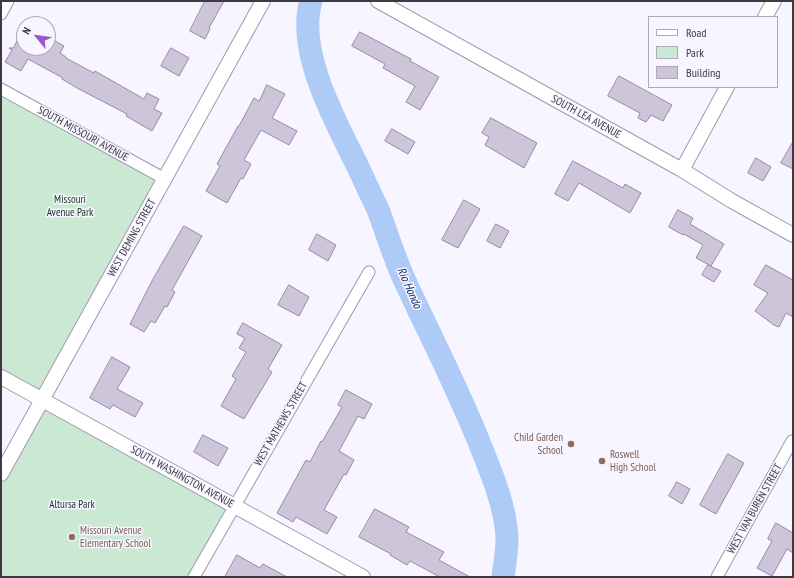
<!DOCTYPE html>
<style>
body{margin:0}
#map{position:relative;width:794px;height:578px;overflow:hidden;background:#f7f5ff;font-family:"PT Sans Narrow",sans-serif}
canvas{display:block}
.frame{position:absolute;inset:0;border:2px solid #3c3b44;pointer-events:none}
.legend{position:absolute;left:648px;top:16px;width:130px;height:72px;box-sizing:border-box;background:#f7f5ff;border:1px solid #acabb4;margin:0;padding:5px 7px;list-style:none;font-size:12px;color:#3c3b44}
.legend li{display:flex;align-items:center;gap:8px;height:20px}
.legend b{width:20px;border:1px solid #acabb4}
.north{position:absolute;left:16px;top:16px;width:40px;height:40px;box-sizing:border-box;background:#f7f5ff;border:1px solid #acabb4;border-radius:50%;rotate:299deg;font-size:11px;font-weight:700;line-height:16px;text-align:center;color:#3c3b44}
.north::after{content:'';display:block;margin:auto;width:14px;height:18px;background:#9c57cc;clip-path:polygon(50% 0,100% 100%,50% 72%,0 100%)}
</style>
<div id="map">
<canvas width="794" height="578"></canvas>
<div class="frame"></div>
<ul class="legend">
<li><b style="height:5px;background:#fff"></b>Road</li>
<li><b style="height:11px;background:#cae8d2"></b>Park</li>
<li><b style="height:11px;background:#cfc5db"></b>Building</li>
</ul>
<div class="north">N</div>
</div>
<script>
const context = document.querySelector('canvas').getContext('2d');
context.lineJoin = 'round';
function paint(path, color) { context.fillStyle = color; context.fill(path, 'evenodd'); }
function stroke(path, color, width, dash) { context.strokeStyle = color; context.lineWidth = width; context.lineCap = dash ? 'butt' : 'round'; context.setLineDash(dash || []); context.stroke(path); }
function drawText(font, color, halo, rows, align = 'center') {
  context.font = font + ' "PT Sans Narrow",sans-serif'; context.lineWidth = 3; context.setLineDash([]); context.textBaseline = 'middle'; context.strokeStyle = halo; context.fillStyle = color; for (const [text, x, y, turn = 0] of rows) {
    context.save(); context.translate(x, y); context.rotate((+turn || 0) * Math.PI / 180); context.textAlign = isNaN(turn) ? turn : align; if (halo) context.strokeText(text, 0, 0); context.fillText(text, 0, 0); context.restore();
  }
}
const green = new Path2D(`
 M 1,89 L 165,179 L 42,400 L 1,377 Z
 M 44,408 L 226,508 L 188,577 L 1,577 L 1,486 Z`);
const river = new Path2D(`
 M 311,1 C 296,52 336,122 358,167 C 365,182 372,197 379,212 C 387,234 394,257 404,279 C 429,333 457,387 479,442 C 491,472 505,504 507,537 C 507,550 505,564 503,577`);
const building = new Path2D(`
 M 205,1 L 224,1 L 209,28 L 210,29 L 205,39 L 190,31 Z
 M 24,28 L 24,48 L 48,48 L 48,37 L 64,46 L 60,53 L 66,57 L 66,58 L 94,73 L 95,71 L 144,99 L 147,93 L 159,99 L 154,109 L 162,113 L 152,131 L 126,116 L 127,114 L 77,88 L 62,79 L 63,78 L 28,59 L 21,71 L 5,62 L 12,50 L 9,48 L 13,48 Z
 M 360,32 L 411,59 L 410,61 L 439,77 L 420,110 L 406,102 L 415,86 L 383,68 L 385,64 L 352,46 Z
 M 171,48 L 189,58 L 179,76 L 161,66 Z
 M 619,76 L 672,105 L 663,121 L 651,115 L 646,122 L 638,118 L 640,113 L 608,96 Z
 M 267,85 L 285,94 L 272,118 L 297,131 L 289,145 L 261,130 L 244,160 L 251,164 L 243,179 L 241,178 L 227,203 L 206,191 L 220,166 L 217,164 L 238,126 L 239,126 L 254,98 L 259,101 Z
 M 491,118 L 537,143 L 524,168 L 485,145 L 489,137 L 482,133 Z
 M 392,129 L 415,142 L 408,154 L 385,141 Z
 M 793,142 L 793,169 L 781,163 Z
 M 756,158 L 771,167 L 763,181 L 748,173 Z
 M 573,161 L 623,188 L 625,184 L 641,193 L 630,213 L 579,183 L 568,201 L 555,194 Z
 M 464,200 L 480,209 L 458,248 L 442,240 Z
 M 678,210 L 693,218 L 690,224 L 724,244 L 711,266 L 696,258 L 703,245 L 684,234 L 683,235 L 669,227 Z
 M 496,224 L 509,231 L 500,248 L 487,241 Z
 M 184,226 L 202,236 L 172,290 L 175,292 L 167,307 L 165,306 L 155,323 L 151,321 L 144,332 L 130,324 L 153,279 Z
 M 317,234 L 336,245 L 328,261 L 309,250 Z
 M 708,265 L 721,271 L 714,282 L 702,275 Z
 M 766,265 L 793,280 L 793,317 L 786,313 L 779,327 L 774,325 L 755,311 L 768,293 L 754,285 Z
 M 289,285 L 309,297 L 299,316 L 278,305 Z
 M 243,323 L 282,345 L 268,369 L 272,372 L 244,419 L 221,406 L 236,379 L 232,376 L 246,352 L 239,348 L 245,338 L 237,334 Z
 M 112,357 L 130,367 L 117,389 L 143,403 L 135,417 L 113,405 L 110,409 L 90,398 Z
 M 346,390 L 372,404 L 364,419 L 358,416 L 339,451 L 354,460 L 346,475 L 344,474 L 324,510 L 337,517 L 327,534 L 296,517 L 293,522 L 277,513 L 306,460 L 310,462 L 321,441 L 322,442 L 342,407 L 338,405 Z
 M 203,435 L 228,448 L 218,466 L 194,452 Z
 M 728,454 L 744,463 L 716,514 L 700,505 Z
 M 677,482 L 690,489 L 682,504 L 669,496 Z
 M 375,509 L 409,527 L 406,532 L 444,552 L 439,560 L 470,577 L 440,577 L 410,561 L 407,565 L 390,555 L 391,554 L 359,537 Z
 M 776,523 L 793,533 L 793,553 L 787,549 L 772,576 L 757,568 L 772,541 L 768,539 Z
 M 237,555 L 260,568 L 263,564 L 287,577 L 225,577 Z`);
const minor = new Path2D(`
 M 1,14 L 8,1
 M 1,89 L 165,179
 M 194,577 L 369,272
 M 717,577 L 792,441 L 793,442`);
const tertiary = new Path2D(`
 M 378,1 L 682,170 L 732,201 L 793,235
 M 765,17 L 774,1
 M 682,170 L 727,87
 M 1,377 L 363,577
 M 1,474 L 263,1`);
const markers = [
 [571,444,4,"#8d6e63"],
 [602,461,4,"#8d6e63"],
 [72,537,4,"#8d6e63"]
];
const streetNames = [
 ["SOUTH LEA AVENUE",586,117,29],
 ["SOUTH MISSOURI AVENUE",83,134,29],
 ["WEST DEMING STREET",132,238,-61],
 ["WEST MATHEWS STREET",281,424,-60],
 ["SOUTH WASHINGTON AVENUE",182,477,29],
 ["WEST VAN BUREN STREET",755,509,-61]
];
const parkNames = [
 ["Missouri",70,200],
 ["Avenue Park",70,213],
 ["Altursa Park",72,505]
];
const educationNames = [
 ["Child Garden",563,438,"right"],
 ["School",563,451,"right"],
 ["Roswell",610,455],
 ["High School",610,468],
 ["Missouri Avenue",80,531],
 ["Elementary School",80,544]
];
const waterNames = [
 ["Rio Hondo",409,288,66]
];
paint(green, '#cae8d2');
stroke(river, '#aecaf7', 23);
paint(building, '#cfc5db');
stroke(building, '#958ba0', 1);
stroke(minor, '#9d99af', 13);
stroke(tertiary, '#9d99af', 16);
stroke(minor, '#fff', 11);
stroke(tertiary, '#fff', 14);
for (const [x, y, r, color] of markers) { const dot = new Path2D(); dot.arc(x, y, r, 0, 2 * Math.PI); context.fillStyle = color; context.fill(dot); stroke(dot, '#f7f5ff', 1.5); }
drawText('11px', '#3c3b44', '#f7f5ff', streetNames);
drawText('11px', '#0d331c', '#f7f5ff', parkNames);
drawText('11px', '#785e54', '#f7f5ff', educationNames, 'left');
drawText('italic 12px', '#09295d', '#f7f5ff', waterNames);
</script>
